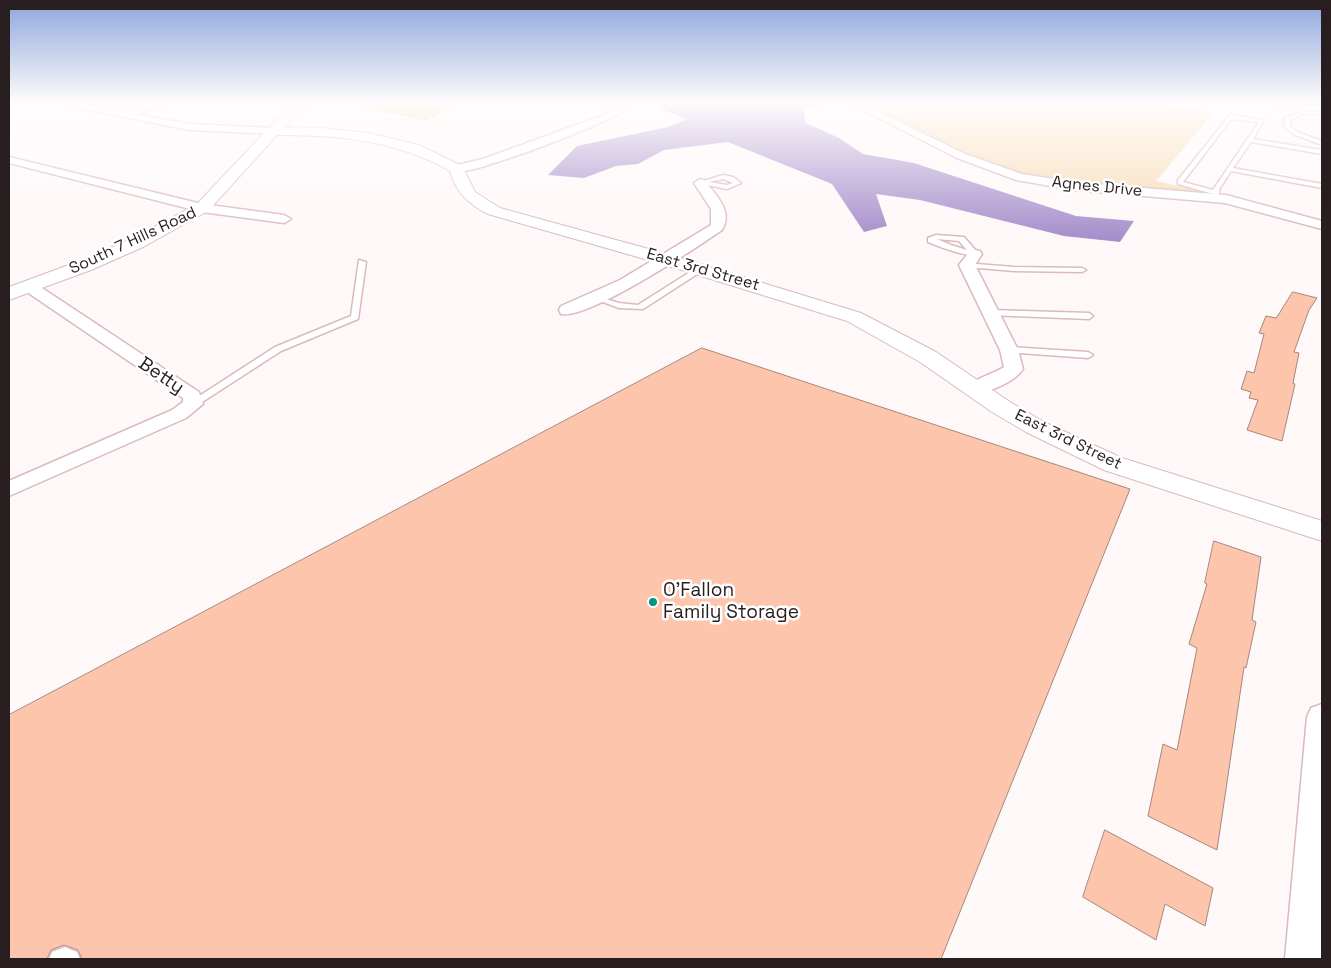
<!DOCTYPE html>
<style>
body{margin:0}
#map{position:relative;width:1331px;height:968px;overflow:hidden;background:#fff8f9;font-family:"Space Grotesk",sans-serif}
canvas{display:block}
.frame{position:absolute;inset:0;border:10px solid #291e1f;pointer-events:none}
</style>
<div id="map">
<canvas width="1331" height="968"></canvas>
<div class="frame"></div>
</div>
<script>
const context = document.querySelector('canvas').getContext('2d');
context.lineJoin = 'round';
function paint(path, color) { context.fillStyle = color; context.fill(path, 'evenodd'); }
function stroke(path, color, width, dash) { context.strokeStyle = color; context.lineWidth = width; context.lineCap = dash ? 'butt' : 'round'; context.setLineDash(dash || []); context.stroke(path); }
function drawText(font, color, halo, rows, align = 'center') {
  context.font = font + ' "Space Grotesk",sans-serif'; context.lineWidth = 5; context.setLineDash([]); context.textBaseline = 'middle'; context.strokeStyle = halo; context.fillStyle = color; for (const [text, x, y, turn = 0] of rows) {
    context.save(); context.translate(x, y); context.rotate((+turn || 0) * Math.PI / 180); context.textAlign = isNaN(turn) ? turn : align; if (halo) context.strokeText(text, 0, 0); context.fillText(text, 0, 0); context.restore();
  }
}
const green = new Path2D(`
 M 854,103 L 1152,103 L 1214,112 L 1156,181 L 1199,191 L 1196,196 L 1101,189 L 997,170 Z`);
const forest = new Path2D(`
 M 357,103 L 457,103 L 426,121 L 365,108 Z`);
const water = new Path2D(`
 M 656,103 L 821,103 L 827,105 L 803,108 L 806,123 L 839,138 L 863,154 L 914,163 L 1076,216 L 1134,221 L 1120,242 L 1064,236 L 920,200 L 876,194 L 887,226 L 864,232 L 832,184 L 728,142 L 664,150 L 638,164 L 616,166 L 584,178 L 548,175 L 577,146 L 668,127 L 687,119 L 666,111 Z`);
const building = new Path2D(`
 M 1293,292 L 1317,298 L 1309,310 L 1294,352 L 1299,353 L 1293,383 L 1295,384 L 1282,441 L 1247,430 L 1258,400 L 1249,398 L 1251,392 L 1241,389 L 1247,371 L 1254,373 L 1264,334 L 1259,333 L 1266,316 L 1276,318 Z
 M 702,348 L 1130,489 L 941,959 L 82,959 L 78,950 L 64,945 L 51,950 L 47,959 L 9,959 L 9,715 Z
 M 1214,541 L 1261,557 L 1252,620 L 1256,622 L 1246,668 L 1244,667 L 1217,850 L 1148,816 L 1163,744 L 1177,750 L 1197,648 L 1189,644 L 1207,584 L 1205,583 Z
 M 1105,830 L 1213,888 L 1205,926 L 1165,904 L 1156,940 L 1083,897 Z`);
const lane = new Path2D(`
 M 1269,103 L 1322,103 L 1322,105 L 1271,104 Z
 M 1304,112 L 1322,112 L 1322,114 L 1304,114 L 1290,119 L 1290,126 L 1297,132 L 1322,141 L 1322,145 L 1293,134 L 1284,126 L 1285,117 Z
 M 1230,115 L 1264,120 L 1253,139 L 1322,150 L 1322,154 L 1251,142 L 1233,168 L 1322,184 L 1322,188 L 1231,171 L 1220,188 L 1218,198 L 1215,200 L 1212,198 L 1213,194 L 1178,184 L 1178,180 ZM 1231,119 L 1259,122 L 1213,190 L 1183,182 Z
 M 723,175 L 733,177 L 741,183 L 727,189 L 697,183 ZM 723,179 L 733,183 L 727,185 L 709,182 Z
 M 936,235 L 964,237 L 979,254 C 970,259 938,246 928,242 L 928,238 ZM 937,239 L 959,241 L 967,250 L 951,245 Z
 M 359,260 L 366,262 L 358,319 L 281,351 L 196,406 L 190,406 L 188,404 L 190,402 L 275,347 L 351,316 Z
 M 964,263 L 1014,267 L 1082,268 L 1086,270 L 1082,272 L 1014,271 L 967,267 L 963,265 Z
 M 698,267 L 705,269 L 643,309 L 619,308 L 595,299 L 599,297 L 619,303 L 638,305 Z
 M 991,310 L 1089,313 L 1093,316 L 1089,319 L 988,315 L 988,311 Z
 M 1009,347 L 1088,352 L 1093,355 L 1088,358 L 1006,352 L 1006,348 Z
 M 65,947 L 77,952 L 80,959 L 49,959 L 52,952 Z`);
const street = new Path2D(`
 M 63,103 L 81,103 L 123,111 L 155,103 L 169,103 L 167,105 L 136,114 L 189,124 L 274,128 L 279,131 L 274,134 L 189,130 L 68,106 Z
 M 622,103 L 632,103 C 626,118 512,158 491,164 C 480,168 468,170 457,173 L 451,169 L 453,166 L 483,159 L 601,116 Z
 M 849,103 L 861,103 L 965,154 L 1022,174 L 1074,182 L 1226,195 L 1322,221 L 1322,229 L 1225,203 L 1074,190 L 1016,180 L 957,158 Z
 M 9,157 L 202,204 L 284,215 L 291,219 L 284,223 L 202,212 L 9,163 Z
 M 700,179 L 704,180 C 715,194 734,211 722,230 C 696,248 588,320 561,314 L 559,310 L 561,306 L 620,280 L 711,225 L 711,209 L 694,183 Z
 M 975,250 L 980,251 L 982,254 L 975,265 L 1018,350 L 1023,369 C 1014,383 983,396 967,392 L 964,388 C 968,382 995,373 1004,367 L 1000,350 L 959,265 L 970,251 Z
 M 30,282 L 36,284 L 199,392 L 203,404 L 186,418 L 9,496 L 9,481 L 172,410 L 183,402 L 183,398 L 24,290 L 22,287 L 24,284 Z
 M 1322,704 L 1322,959 L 1285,959 L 1307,717 L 1311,708 Z`);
const secondary = new Path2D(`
 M 299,103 L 313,103 L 295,115 L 284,127 L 321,128 L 368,133 L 419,145 L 462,166 L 475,192 L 500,208 L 674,256 L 861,313 L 936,352 L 1010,402 L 1044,422 L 1122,458 L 1322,521 L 1322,541 L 1104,470 L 1026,432 L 992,412 L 920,362 L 847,321 L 662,264 L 488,214 C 469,204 456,193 450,171 C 396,140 338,135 277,135 L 208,211 L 143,247 L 91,270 L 9,300 L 9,287 L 77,262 L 131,239 L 196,205 L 287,109 Z`);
const markers = [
 [653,602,5,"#009585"]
];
const farStreetnames = [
 ["Agnes Drive",1097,187,6],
 ["South 7 Hills Road",133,241,-25],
 ["East 3rd Street",703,270,16],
 ["East 3rd Street",1068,440,26]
];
const streetNames = [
 ["Betty",161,376,34]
];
const poiNames = [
 ["O'Fallon",663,591],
 ["Family Storage",663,613]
];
paint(green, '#f6dbb1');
paint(forest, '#ecc588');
paint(water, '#a68fcb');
paint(building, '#fec5ad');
stroke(building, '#a2887d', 1);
stroke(lane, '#dababe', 3);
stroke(street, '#dababe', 3);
stroke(secondary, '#dababe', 2);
paint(lane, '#fff');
paint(street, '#fff');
paint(secondary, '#fff');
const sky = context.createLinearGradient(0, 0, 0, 238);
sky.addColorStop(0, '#8da5dc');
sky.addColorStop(0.43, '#fffcfc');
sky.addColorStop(1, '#fffcfc00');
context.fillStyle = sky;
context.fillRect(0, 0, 1331, 238);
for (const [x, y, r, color] of markers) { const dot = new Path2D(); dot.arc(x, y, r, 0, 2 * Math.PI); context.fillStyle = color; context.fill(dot); stroke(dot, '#fff', 2); }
drawText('16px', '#291e1f', '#fff', farStreetnames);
drawText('19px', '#291e1f', '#fff', streetNames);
drawText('19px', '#291e1f', '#fff', poiNames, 'left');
</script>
